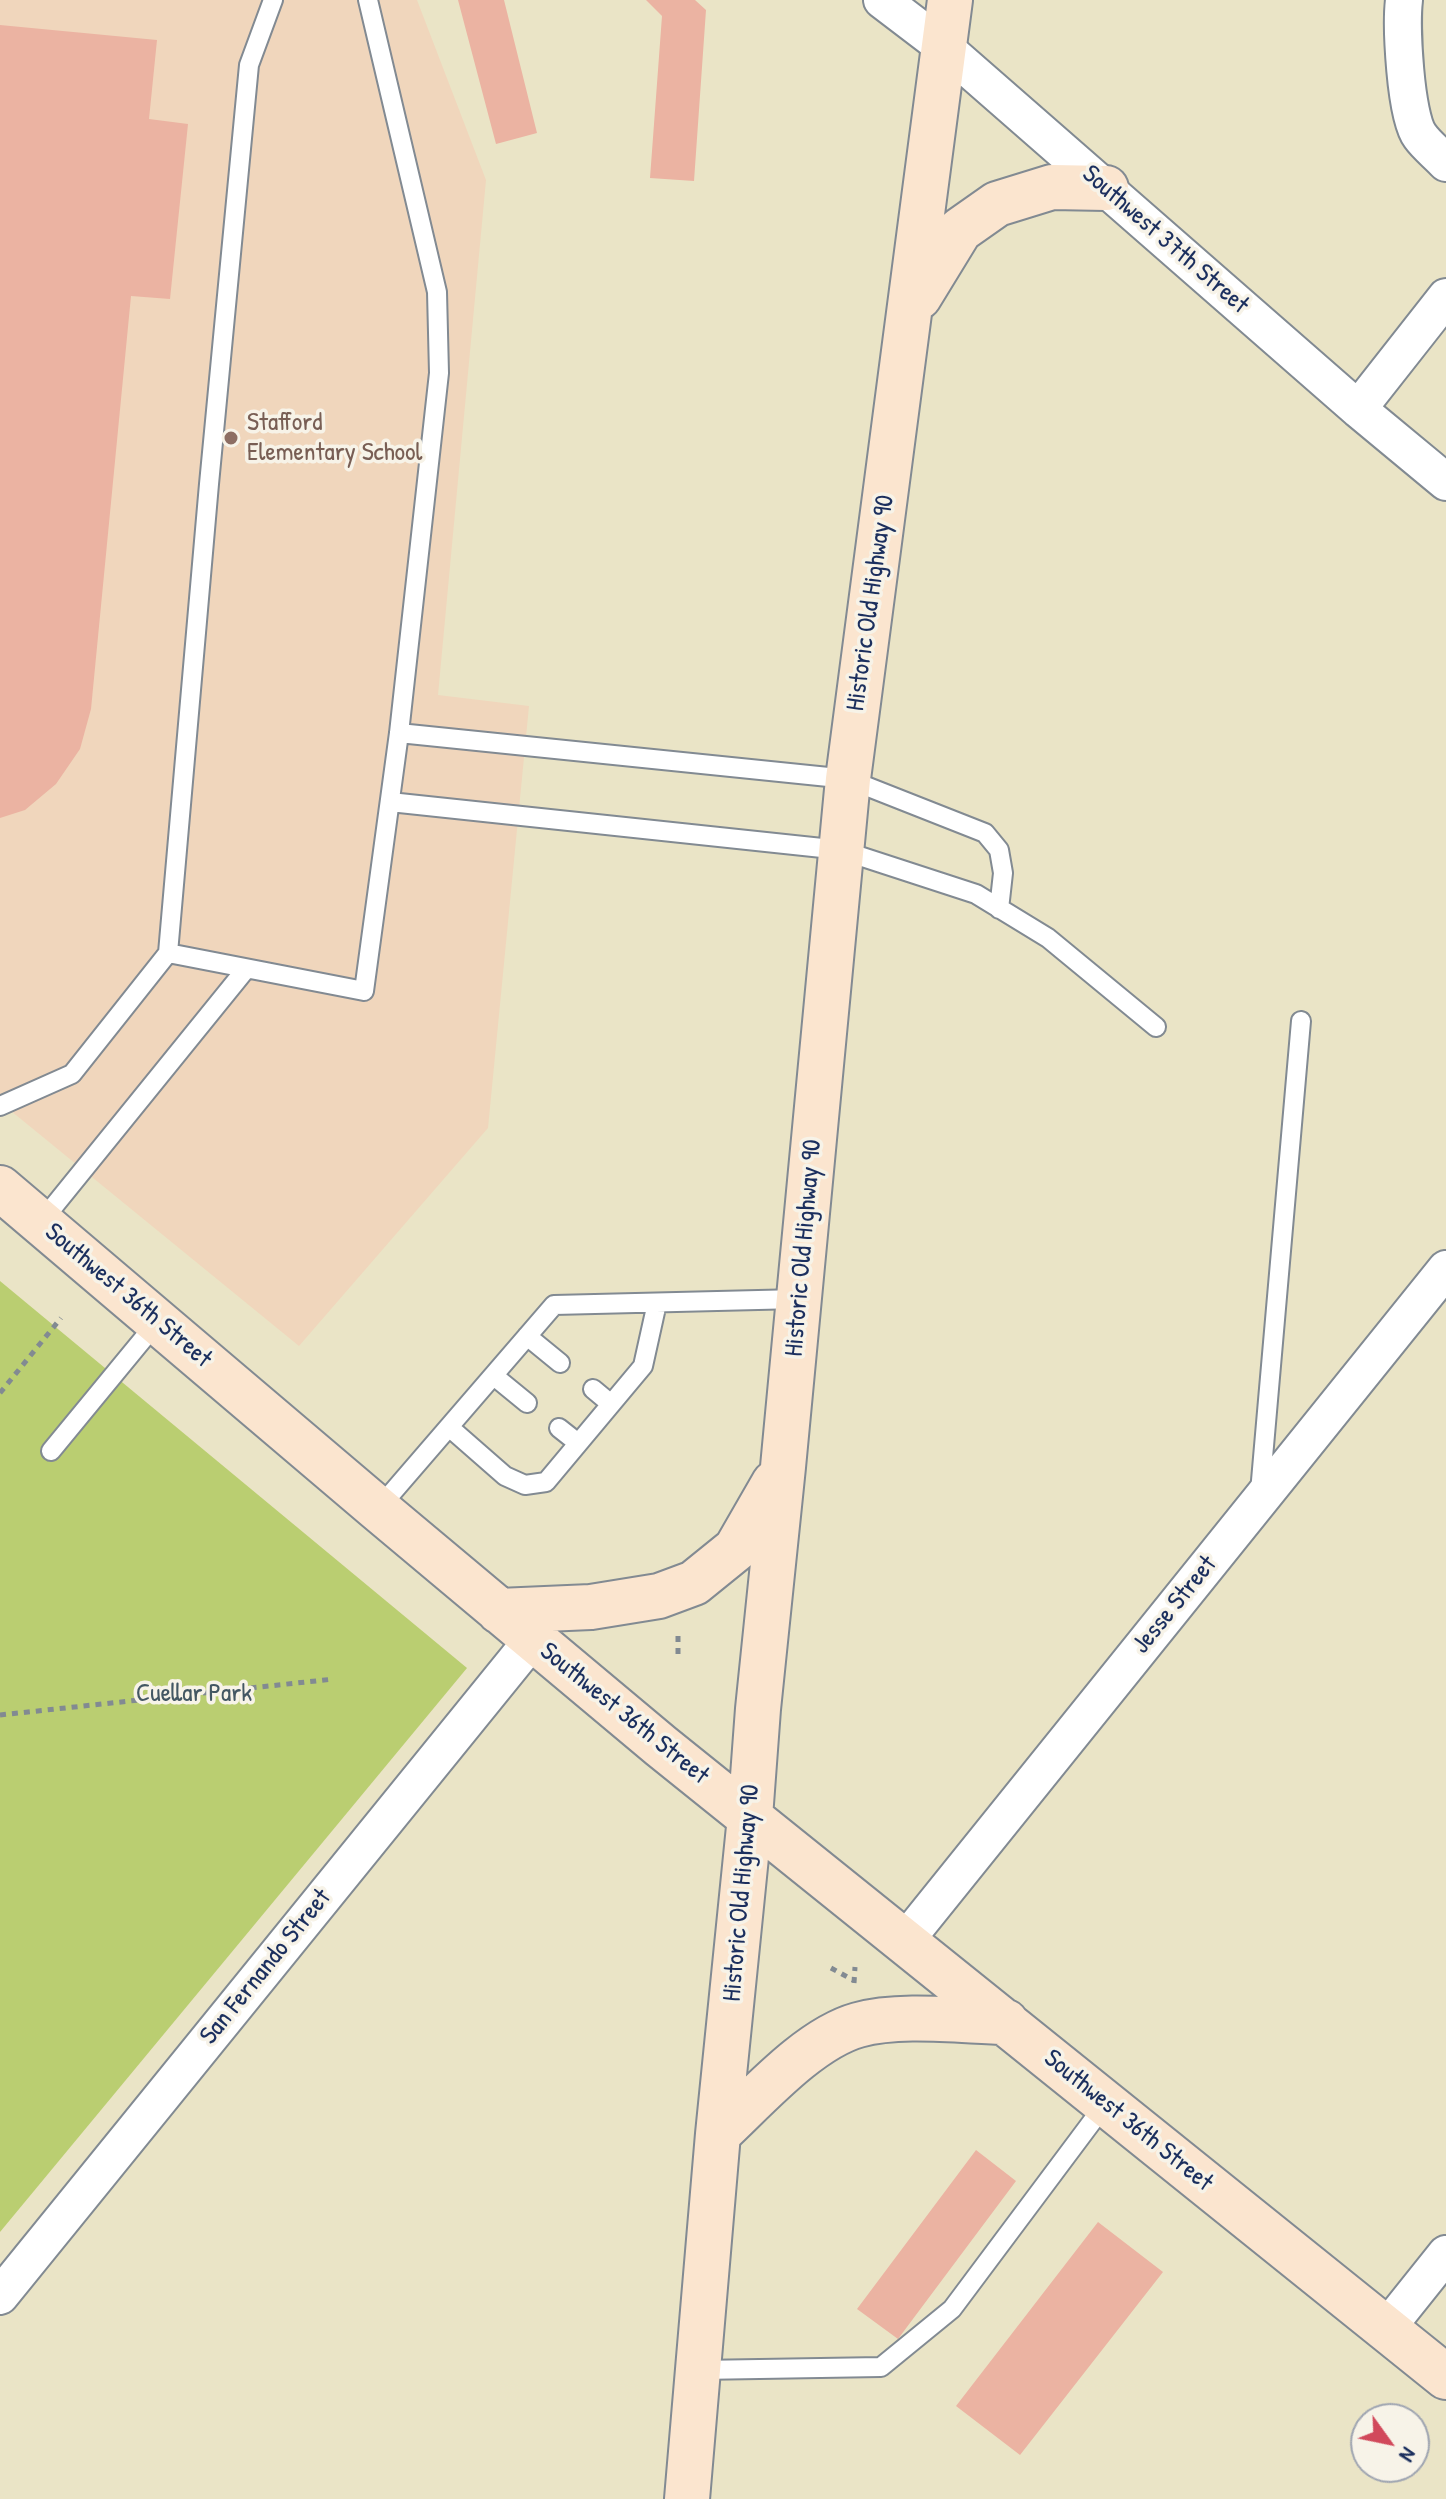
<!DOCTYPE html>
<style>
body{margin:0}
#map{position:relative;width:1446px;height:2499px;overflow:hidden;background:#eae4c6;font-family:"Patrick Hand",sans-serif}
canvas{display:block}
.north{position:absolute;left:1350px;top:2403px;width:80px;height:80px;box-sizing:border-box;background:#f7f3e8;border:2px solid #9fa5b1;border-radius:50%;rotate:123deg;font-size:22px;font-weight:700;line-height:32px;text-align:center;color:#1b2f5e}
.north::after{content:'';display:block;margin:auto;width:28px;height:36px;background:#d1495b;clip-path:polygon(50% 0,100% 100%,50% 72%,0 100%)}
</style>
<div id="map">
<canvas width="1446" height="2499"></canvas>
<div class="north">N</div>
</div>
<script>
const context = document.querySelector('canvas').getContext('2d');
context.lineJoin = 'round';
function paint(path, color) { context.fillStyle = color; context.fill(path, 'evenodd'); }
function stroke(path, color, width, dash) { context.strokeStyle = color; context.lineWidth = width; context.lineCap = dash ? 'butt' : 'round'; context.setLineDash(dash || []); context.stroke(path); }
function drawText(font, color, halo, rows, align = 'center') {
  context.font = font + ' "Patrick Hand",sans-serif'; context.lineWidth = 7; context.setLineDash([]); context.textBaseline = 'middle'; context.strokeStyle = halo; context.fillStyle = color; for (const [text, x, y, turn = 0] of rows) {
    context.save(); context.translate(x, y); context.rotate((+turn || 0) * Math.PI / 180); context.textAlign = isNaN(turn) ? turn : align; if (halo) context.strokeText(text, 0, 0); context.fillText(text, 0, 0); context.restore();
  }
}
const built = new Path2D(`
 M 0,0 L 417,0 L 486,180 L 438,695 L 529,706 L 488,1128 L 299,1346 L 0,1102 Z`);
const green = new Path2D(`
 M 0,1281 L 467,1668 L 0,2232 Z`);
const building = new Path2D(`
 M 458,0 L 504,0 L 537,133 L 496,144 Z
 M 646,0 L 695,0 L 706,10 L 694,181 L 650,178 L 662,16 Z
 M 0,25 L 157,40 L 149,119 L 188,124 L 170,299 L 131,296 L 91,709 L 80,749 L 56,784 L 25,810 L 0,818 Z
 M 976,2150 L 1016,2181 L 898,2339 L 857,2309 Z
 M 1098,2222 L 1163,2272 L 1020,2455 L 956,2406 Z`);
const path = new Path2D(`
 M 0,1393 L 61,1318
 M 678,1654 L 678,1635
 M 0,1715 L 334,1679
 M 831,1968 L 853,1980
 M 854,1983 L 855,1967`);
const service = new Path2D(`
 M 399,733 L 848,779 L 985,833 L 999,850 L 1003,873 L 999,909
 M 390,802 L 841,850 L 976,894 L 1048,938 L 1156,1027
 M 168,953 L 364,991 L 399,733 L 439,373 L 437,292 L 368,0
 M 0,1106 L 72,1074 L 168,953 L 209,484 L 249,65 L 273,0
 M 41,1222 L 246,969
 M 527,1336 L 560,1363
 M 494,1376 L 527,1403
 M 593,1389 L 611,1404
 M 449,1427 L 505,1476 L 525,1485 L 546,1482 L 643,1366 L 657,1303
 M 559,1428 L 578,1443
 M 51,1451 L 158,1321
 M 1260,1492 L 1301,1021
 M 378,1509 L 554,1305 L 799,1299
 M 699,2370 L 881,2367 L 952,2309 L 1106,2103`);
const minor = new Path2D(`
 M 882,0 L 945,48 L 1358,409 L 1446,482
 M 1404,0 C 1401,25 1405,116 1420,136 C 1427,146 1438,154 1446,163
 M 1358,409 L 1446,297
 M 905,1941 L 1446,1269
 M 0,2296 L 533,1639
 M 1386,2329 L 1446,2254`);
const secondary = new Path2D(`
 M 919,297 L 960,230 L 997,204 L 1052,187 L 1106,188
 M 0,1188 L 378,1509 L 661,1746 L 1446,2377
 M 499,1611 L 591,1607 L 659,1596 L 694,1583 L 736,1549 L 774,1483
 M 718,2134 C 756,2099 808,2039 858,2025 C 900,2013 962,2021 1006,2022
 M 687,2499 L 718,2134 L 750,1817 L 758,1709 L 783,1467 L 848,779 L 950,0`);
const markers = [
 [231,438,8,"#8d6e63"]
];
const streetNames = [
 ["Southwest 37th Street",1165,240,41],
 ["Historic Old Highway 90",871,603,-82],
 ["Historic Old Highway 90",804,1248,-85],
 ["Southwest 36th Street",128,1296,40],
 ["Jesse Street",1175,1605,-51],
 ["Southwest 36th Street",624,1714,39],
 ["Historic Old Highway 90",742,1893,-85],
 ["San Fernando Street",266,1967,-51],
 ["Southwest 36th Street",1128,2121,39]
];
const educationNames = [
 ["Stafford",247,423],
 ["Elementary School",247,453]
];
const parkNames = [
 ["Cuellar Park",194,1694]
];
paint(built, '#f0d6bc');
paint(green, '#bace71');
paint(building, '#ebb3a2');
stroke(service, '#828a92', 22);
stroke(minor, '#828a92', 40);
stroke(secondary, '#828a92', 48);
stroke(path, '#828a92', 5, [6, 6]);
stroke(service, '#fff', 18);
stroke(minor, '#fff', 36);
stroke(secondary, '#fbe5cf', 44);
for (const [x, y, r, color] of markers) { const dot = new Path2D(); dot.arc(x, y, r, 0, 2 * Math.PI); context.fillStyle = color; context.fill(dot); stroke(dot, '#f7f3e8', 3); }
drawText('26px', '#1b2f5e', '#f7f3e8', streetNames);
drawText('26px', '#785e54', '#f7f3e8', educationNames, 'left');
drawText('26px', '#435763', '#f7f3e8', parkNames);
</script>
